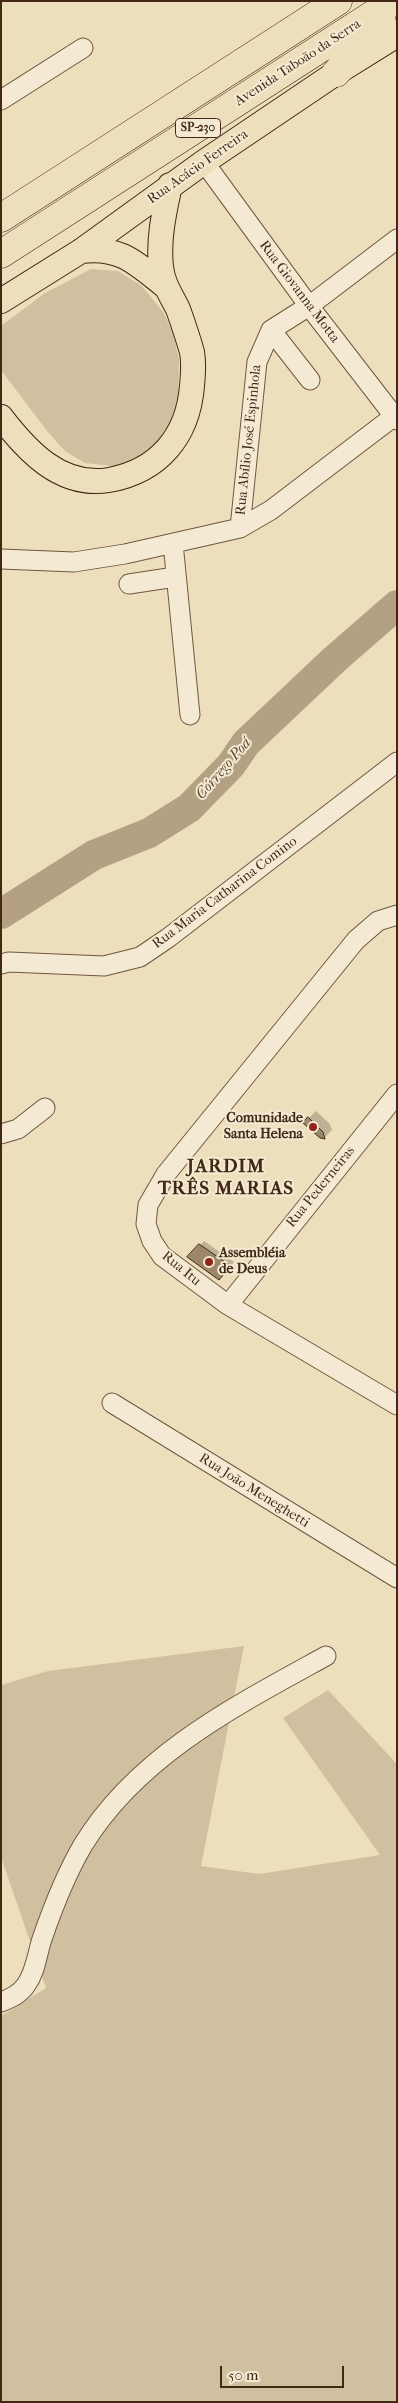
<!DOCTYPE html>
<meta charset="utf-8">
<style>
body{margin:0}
#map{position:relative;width:398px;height:2403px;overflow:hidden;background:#eedfbc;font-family:"IM FELL French Canon",serif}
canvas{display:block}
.frame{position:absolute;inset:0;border:2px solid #432816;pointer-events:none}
.scale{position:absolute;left:220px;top:2366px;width:124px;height:22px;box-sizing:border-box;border:2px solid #432816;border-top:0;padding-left:6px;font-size:15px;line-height:18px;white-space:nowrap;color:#432816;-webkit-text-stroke:4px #f4ead3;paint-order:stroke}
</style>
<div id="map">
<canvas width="398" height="2403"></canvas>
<div class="frame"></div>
<div class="scale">50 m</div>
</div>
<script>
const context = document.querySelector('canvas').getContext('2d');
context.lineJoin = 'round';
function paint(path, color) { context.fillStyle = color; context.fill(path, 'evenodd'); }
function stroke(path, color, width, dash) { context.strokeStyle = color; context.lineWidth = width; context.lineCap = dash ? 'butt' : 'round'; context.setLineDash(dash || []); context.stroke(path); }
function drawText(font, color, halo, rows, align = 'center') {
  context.font = font + ' "IM FELL French Canon",serif'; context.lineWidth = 4; context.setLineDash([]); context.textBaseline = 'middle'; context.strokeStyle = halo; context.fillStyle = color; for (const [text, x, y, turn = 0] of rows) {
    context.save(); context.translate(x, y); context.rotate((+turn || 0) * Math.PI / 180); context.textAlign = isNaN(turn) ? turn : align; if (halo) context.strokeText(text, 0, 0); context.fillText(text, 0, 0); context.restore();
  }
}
const green = new Path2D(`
 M 91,269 L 118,271 L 142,286 L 164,313 L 174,336 L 179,360 L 178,412 L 162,444 L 136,463 L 112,466 L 85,463 L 65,451 L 47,431 L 1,370 L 1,326 L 45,293 Z
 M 244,1646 L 201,1866 L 259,1874 L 380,1855 L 283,1718 L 328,1690 L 397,1764 L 397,2402 L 1,2402 L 1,2016 L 46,1988 L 1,1857 L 1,1685 L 48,1671 Z`);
const shadow = new Path2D(`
 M 316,1111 L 330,1124 L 332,1130 L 325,1137 L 320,1136 L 309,1118 Z
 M 204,1241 L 234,1262 L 223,1274 L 189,1257 Z`);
const river = new Path2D(`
 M 1,914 L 94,855 L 149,833 L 189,808 L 231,765 L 246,743 L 335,659 L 397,605`);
const building = new Path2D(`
 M 308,1117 L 323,1132 L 325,1139 L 320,1138 L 303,1123 Z
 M 199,1244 L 231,1266 L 219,1280 L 187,1257 Z`);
const minor = new Path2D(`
 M 1,100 L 83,48
 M 204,162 L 309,306 L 397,420
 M 271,330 L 310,380
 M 240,528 L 257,362 L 271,330 L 309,306 L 397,239
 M 173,543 L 190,715
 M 1,559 L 74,562 L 125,554 L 240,528 L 271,510 L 397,414
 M 129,584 L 175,577
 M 397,915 L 378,921 L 356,940 L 166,1174 L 148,1205 L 146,1224 L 152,1241 L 162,1256 L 228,1305 L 397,1405
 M 1,964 L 9,962 L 104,966 L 140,957 L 168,938 L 397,762
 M 1,1134 L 18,1129 L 45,1108
 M 228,1305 L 397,1094
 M 112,1403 L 397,1578
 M 1,2002 C 11,1998 20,1994 26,1985 C 36,1971 37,1954 42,1939 C 53,1907 66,1874 83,1845 C 138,1755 237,1705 326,1656`);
const major = new Path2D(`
 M 81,251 C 120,246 136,263 165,286
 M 1,301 L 81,251 L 204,162 L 336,73 L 397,35
 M 1,417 C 27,451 61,488 109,480 C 159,471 188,436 192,386 C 193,376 194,363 192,352 C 188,338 183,323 178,309 C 171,295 163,284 161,267 C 158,239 164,213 170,185`);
const highway = new Path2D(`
 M 336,73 L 382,22
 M 1,218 L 338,1
 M 1,254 L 394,1`);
const markers = [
 [313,1127,5,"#8f2418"],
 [209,1262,5,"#8f2418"]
];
const shields = [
 [198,128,45]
];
const shieldNames = [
 ["SP-230",198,128]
];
const streetNames = [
 ["Avenida Taboão da Serra",298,63,-33],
 ["Rua Acácio Ferreira",198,167,-35],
 ["Rua Giovanna Motta",299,292,53],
 ["Rua Abílio José Espinhola",249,440,-84],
 ["Rua Maria Catharina Comino",225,893,-37],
 ["Rua Pederneiras",321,1187,-51],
 ["Rua Itu",181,1269,39],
 ["Rua João Meneghetti",254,1491,32]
];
const poiNames = [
 ["Comunidade",303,1119],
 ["Santa Helena",303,1135],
 ["Assembléia",219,1254,"left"],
 ["de Deus",219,1270,"left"]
];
const waterNames = [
 ["Córrego Poá",224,769,-49]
];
const districtNames = [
 ["JARDIM",226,1167],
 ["TRÊS MARIAS",226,1189]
];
paint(green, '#d1c0a0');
paint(shadow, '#0003');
stroke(river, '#b4a184', 30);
paint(building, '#9c876c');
stroke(building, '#432816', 1);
stroke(minor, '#6e5640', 21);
stroke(major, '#432816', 26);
stroke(highway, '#432816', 29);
stroke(minor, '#f4ead3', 19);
stroke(major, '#eedfbc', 24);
stroke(highway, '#eedfbc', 28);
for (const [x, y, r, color] of markers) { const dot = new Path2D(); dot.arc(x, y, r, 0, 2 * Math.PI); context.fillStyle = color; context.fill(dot); stroke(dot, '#f4ead3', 2); }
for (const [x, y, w] of shields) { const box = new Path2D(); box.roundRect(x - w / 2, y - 9.5, w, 19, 4); context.fillStyle = '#f4ead3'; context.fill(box); stroke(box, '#432816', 1); }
drawText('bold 12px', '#432816', null, shieldNames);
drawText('14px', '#432816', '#f4ead3', streetNames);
drawText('bold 14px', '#432816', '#f4ead3', poiNames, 'right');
drawText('italic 15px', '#654c37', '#f4ead3', waterNames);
context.letterSpacing = '1px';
drawText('bold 19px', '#432816', '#f4ead3', districtNames);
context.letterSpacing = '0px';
</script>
